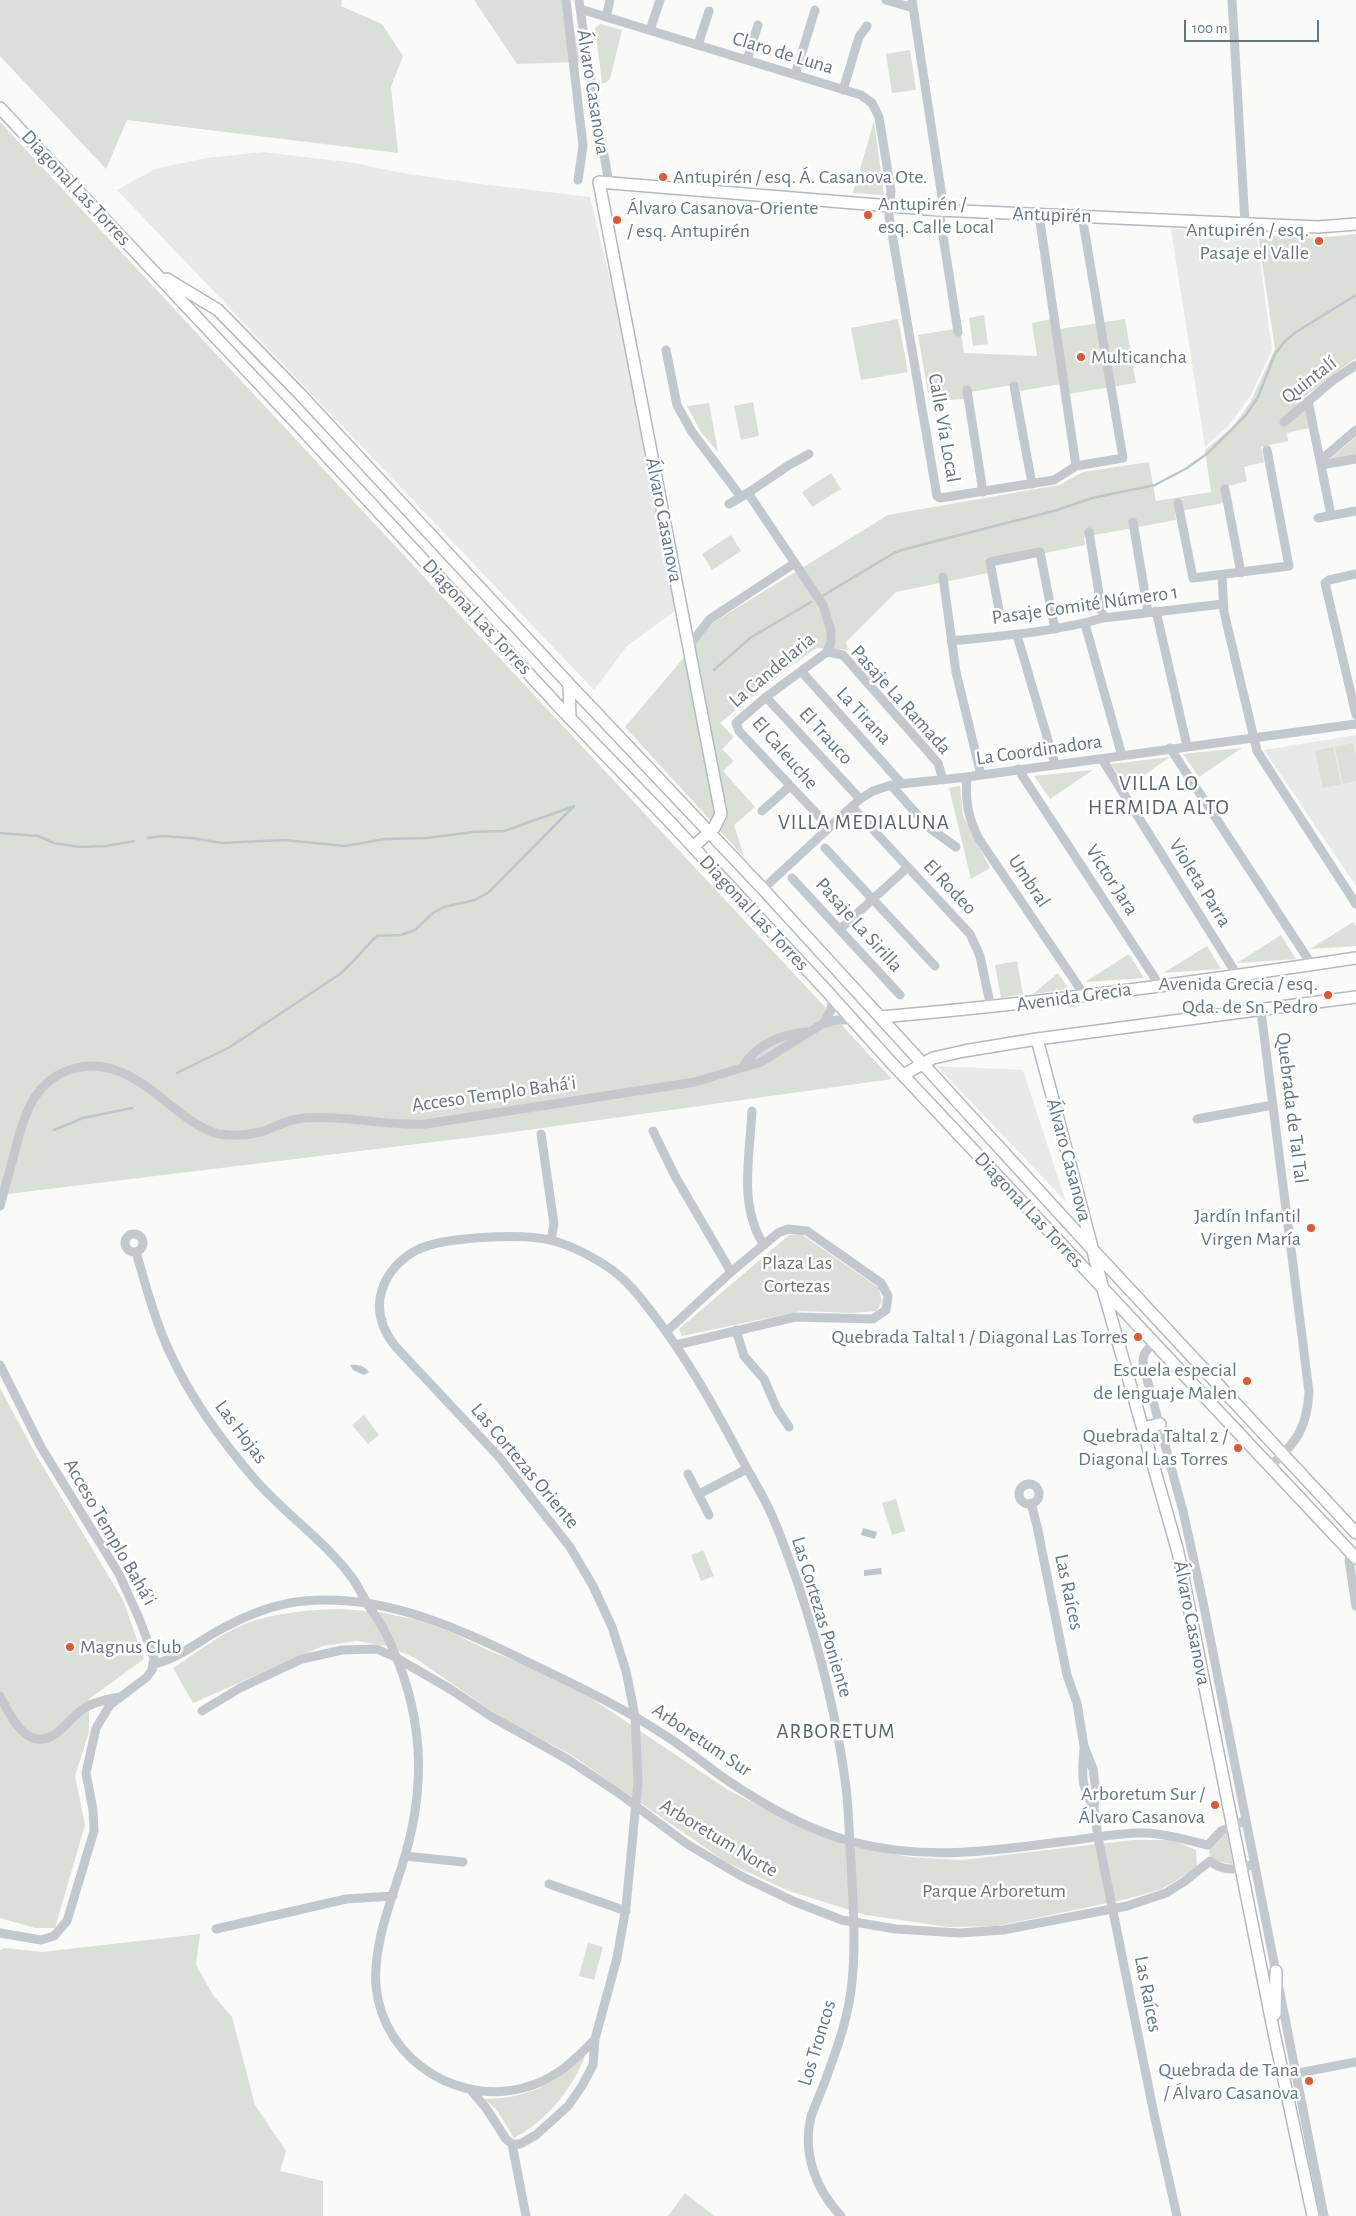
<!DOCTYPE html>
<meta charset="utf-8">
<style>
body{margin:0}
#map{position:relative;width:1356px;height:2216px;overflow:hidden;background:#fafaf8;font-family:"Alegreya Sans",sans-serif}
canvas{display:block}
.scale{position:absolute;left:1184px;top:20px;width:135px;height:22px;box-sizing:border-box;border:2px solid #657683;border-top:0;padding-left:6px;font-size:15px;line-height:18px;white-space:nowrap;color:#657683;-webkit-text-stroke:4px #fff;paint-order:stroke}
</style>
<div id="map">
<canvas width="1356" height="2216"></canvas>
<div class="scale">100 m</div>
</div>
<script>
const context = document.querySelector('canvas').getContext('2d');
context.lineJoin = 'round';
function paint(path, color) { context.fillStyle = color; context.fill(path, 'evenodd'); }
function stroke(path, color, width, dash) { context.strokeStyle = color; context.lineWidth = width; context.lineCap = dash ? 'butt' : 'round'; context.setLineDash(dash || []); context.stroke(path); }
function drawText(font, color, halo, rows, align = 'center') {
  context.font = font + ' "Alegreya Sans",sans-serif'; context.lineWidth = 5; context.setLineDash([]); context.textBaseline = 'middle'; context.strokeStyle = halo; context.fillStyle = color; for (const [text, x, y, turn = 0] of rows) {
    context.save(); context.translate(x, y); context.rotate((+turn || 0) * Math.PI / 180); context.textAlign = isNaN(turn) ? turn : align; if (halo) context.strokeText(text, 0, 0); context.fillText(text, 0, 0); context.restore();
  }
}
const built = new Path2D(`
 M 263,152 L 355,163 L 402,173 L 473,183 L 590,197 L 622,328 L 675,611 L 627,646 L 594,690 L 117,190 L 155,169 L 206,158 Z
 M 1171,229 L 1256,231 L 1272,350 L 1251,395 L 1231,423 L 1205,447 Z
 M 1356,735 L 1356,886 L 1264,750 Z
 M 937,1066 L 1023,1070 L 1066,1202 Z`);
const green = new Path2D(`
 M 0,0 L 342,0 L 341,6 L 382,24 L 403,56 L 391,87 L 398,153 L 127,120 L 106,169 L 0,56 Z
 M 474,0 L 567,0 L 581,62 L 517,64 Z
 M 600,24 L 622,30 L 610,79 L 606,83 L 602,83 L 595,28 Z
 M 910,50 L 916,90 L 892,93 L 886,54 Z
 M 874,121 L 884,195 L 853,193 Z
 M 0,122 L 892,1079 L 499,1134 L 0,1195 Z
 M 1356,234 L 1356,358 L 1304,397 L 1309,428 L 1287,433 L 1288,441 L 1261,447 L 1264,462 L 1244,467 L 1247,481 L 1221,488 L 1224,503 L 1175,512 L 1176,520 L 1084,537 L 1085,545 L 986,565 L 988,573 L 896,592 L 846,642 L 848,650 L 817,648 L 788,668 L 720,723 L 734,737 L 722,749 L 734,761 L 723,771 L 755,807 L 734,825 L 744,857 L 625,727 L 714,622 L 888,515 L 1059,485 L 1083,472 L 1149,462 L 1156,501 L 1211,492 L 1205,450 L 1233,427 L 1251,401 L 1275,349 L 1258,235 L 1317,238 Z
 M 984,315 L 988,344 L 973,346 L 969,318 Z
 M 898,319 L 908,372 L 861,380 L 851,328 Z
 M 1051,319 L 1053,330 L 1125,319 L 1136,383 L 1068,394 L 1066,383 L 1020,391 L 1018,384 L 965,393 L 965,399 L 948,400 L 947,390 L 928,393 L 918,335 L 960,328 L 964,353 L 1037,356 L 1032,323 Z
 M 753,402 L 759,436 L 741,440 L 734,406 Z
 M 709,403 L 718,452 L 701,432 L 687,406 Z
 M 1356,437 L 1356,455 L 1328,461 Z
 M 831,473 L 841,489 L 812,507 L 802,492 Z
 M 731,535 L 741,551 L 712,570 L 702,554 Z
 M 1353,743 L 1356,756 L 1356,781 L 1343,784 L 1335,747 Z
 M 1333,747 L 1341,784 L 1323,788 L 1315,751 Z
 M 1242,748 L 1199,777 L 1183,754 Z
 M 1170,757 L 1127,787 L 1111,764 Z
 M 1093,770 L 1050,799 L 1034,776 Z
 M 960,786 L 963,816 L 990,868 L 971,879 L 949,788 Z
 M 1353,922 L 1356,926 L 1356,946 L 1310,949 Z
 M 1281,935 L 1296,959 L 1237,963 Z
 M 1207,946 L 1221,969 L 1163,973 Z
 M 1129,954 L 1144,978 L 1085,982 Z
 M 1017,961 L 1023,994 L 1001,998 L 995,965 Z
 M 1058,973 L 1069,989 L 1033,994 Z
 M 801,1234 L 879,1288 L 882,1302 L 876,1311 L 853,1313 L 801,1311 L 682,1336 L 679,1329 L 789,1235 Z
 M 0,1388 L 36,1455 L 123,1600 L 144,1659 L 89,1699 L 89,1732 L 75,1776 L 85,1825 L 55,1928 L 35,1928 L 0,1918 Z
 M 364,1415 L 379,1435 L 368,1444 L 352,1425 Z
 M 896,1499 L 905,1531 L 892,1535 L 882,1503 Z
 M 703,1550 L 714,1576 L 701,1581 L 691,1555 Z
 M 341,1609 L 379,1612 L 417,1620 L 453,1633 L 487,1650 L 543,1672 L 591,1698 L 728,1790 L 785,1819 L 844,1844 L 909,1857 L 962,1860 L 1133,1840 L 1172,1840 L 1196,1850 L 1197,1868 L 1162,1889 L 1127,1899 L 997,1926 L 948,1927 L 866,1915 L 789,1891 L 726,1862 L 570,1754 L 506,1721 L 415,1658 L 387,1646 L 357,1641 L 323,1646 L 193,1703 L 173,1668 C 196,1653 220,1634 245,1624 C 276,1612 309,1610 341,1609 Z
 M 1227,1833 L 1233,1864 C 1204,1862 1200,1845 1227,1833 Z
 M 200,1934 L 196,1965 L 213,1995 L 232,2017 L 255,2105 L 286,2151 L 280,2171 L 323,2181 L 323,2216 L 0,2216 L 0,1950 L 5,1948 L 42,1952 Z
 M 588,1943 L 603,1947 L 594,1980 L 579,1976 Z
 M 586,2053 C 574,2087 547,2121 514,2138 L 497,2110 L 484,2099 C 525,2099 559,2084 586,2053 Z
 M 685,2193 L 714,2216 L 668,2216 Z`);
const water = new Path2D(`
 M 350,1365 C 357,1364 365,1366 369,1372 L 364,1375 L 353,1370 Z
 M 863,1528 L 877,1532 L 875,1539 L 861,1535 Z
 M 881,1568 L 882,1574 L 864,1576 L 864,1570 Z`);
const stream = new Path2D(`
 M 824,595 L 894,553 L 905,549 L 1054,511 L 1092,498 L 1155,485 L 1187,468 L 1208,453 L 1246,415 L 1258,397 L 1275,354 L 1285,341 L 1296,332 L 1356,295
 M 714,670 L 750,638 L 811,602
 M 0,833 L 38,836 L 54,843 L 79,847 L 106,846 L 134,841
 M 148,838 L 163,836 L 192,838 L 222,843 L 284,840 L 345,846 L 385,839 L 427,838 L 473,832 L 504,831 L 572,807
 M 177,1073 L 230,1047 L 340,974 C 354,962 364,948 377,936 L 401,935 L 415,930 L 433,913 L 444,907 L 475,900 L 489,892 L 574,806
 M 54,1130 L 83,1118 L 132,1108`);
const street = new Path2D(`
 M 566,0 L 583,146 L 578,180
 M 579,0 L 586,52 L 609,183
 M 886,0 L 913,8
 M 912,0 L 944,210
 M 1232,0 L 1245,223
 M 580,9 L 861,95 L 872,103 L 879,117 L 891,191 L 889,216 L 937,496 L 940,498 L 1054,480 L 1076,466 L 1123,458 L 1082,216
 M 606,17 L 610,0
 M 650,30 L 660,0
 M 698,45 L 709,11
 M 747,60 L 758,25
 M 795,75 L 815,10
 M 843,90 L 859,37 L 867,26
 M 939,210 L 958,332
 M 1039,215 L 1076,466
 M 666,350 L 677,405 L 692,432 L 741,497
 M 1014,386 L 1032,484
 M 967,390 L 983,492
 M 1308,401 L 1331,515
 M 1284,422 L 1332,381 L 1356,365
 M 1320,461 L 1356,430
 M 1321,465 L 1356,459
 M 1225,489 L 1241,573
 M 748,493 L 789,465 L 809,454
 M 1178,503 L 1193,578 L 1289,566 L 1267,450
 M 729,504 L 748,493 L 823,605 L 831,631 L 831,642 L 827,652 L 766,697 L 736,723 L 739,731 L 829,827
 M 1318,518 L 1356,511
 M 1133,522 L 1148,612
 M 1089,532 L 1103,618
 M 1356,574 L 1329,580 L 1325,583 L 1356,715
 M 1222,576 L 1224,612 L 1257,751 L 1356,904
 M 943,577 L 956,672 L 981,775
 M 999,610 L 990,562 L 1040,552 L 1055,629
 M 1156,611 L 1187,746
 M 1085,624 L 1122,756
 M 1017,635 L 1055,764
 M 951,641 C 1002,636 1054,632 1103,618 L 1223,604
 M 688,647 L 710,619 L 795,563
 M 827,652 L 843,655 L 938,763 L 943,780
 M 801,671 L 902,784
 M 766,697 L 860,799
 M 1170,748 L 1312,965
 M 1102,759 L 1237,975
 M 1018,769 L 1160,986
 M 967,777 C 965,801 968,818 979,839 L 1085,996
 M 891,785 L 928,827 L 956,847
 M 852,807 L 970,934 L 980,956 L 991,1008
 M 762,811 L 790,786
 M 825,848 L 935,966
 M 792,878 L 900,995
 M 763,889 L 860,799 L 873,791 L 891,785 L 967,777 L 1356,724
 M 840,929 L 908,867
 M 1261,1011 L 1309,1392 C 1307,1427 1297,1443 1270,1466
 M 824,1023 L 831,1010 L 833,997
 M 743,1067 C 755,1045 783,1033 808,1032
 M 752,1111 C 750,1155 738,1206 764,1245
 M 1197,1119 L 1273,1105
 M 653,1131 L 675,1176 L 731,1272
 M 541,1134 L 554,1224 L 551,1240
 M 0,1206 C 5,1187 10,1169 15,1151 C 24,1114 35,1078 76,1068 C 102,1061 126,1072 147,1087 C 167,1101 195,1129 219,1134 C 232,1136 248,1135 261,1132 C 276,1127 288,1119 304,1118 C 344,1115 385,1126 425,1124 L 695,1082 L 761,1062 L 824,1023 L 837,1020 L 852,1020
 M125 1243a9 9 0 1 1 18 0a9 9 0 1 1-18 0Z
 M 136,1252 C 146,1286 155,1321 170,1353 C 192,1401 224,1444 258,1483 C 288,1516 327,1543 353,1579 C 358,1586 362,1595 367,1603 C 373,1613 380,1622 385,1632 C 424,1710 428,1784 402,1866 C 390,1903 373,1947 376,1986 C 383,2062 463,2110 533,2085 C 559,2076 577,2058 595,2039
 M 736,1330 L 744,1356 L 764,1379 L 777,1409 L 789,1427
 M 666,1332 L 731,1272 L 778,1233 L 788,1229 L 807,1231 L 881,1283 L 888,1296 L 886,1310 L 873,1319 L 795,1317 L 676,1345
 M 1154,1343 C 1145,1351 1141,1356 1144,1368 L 1183,1511 L 1203,1602 L 1324,2216
 M 0,1365 L 41,1447 L 119,1574 L 139,1618 L 154,1658 L 152,1670 L 147,1677 L 110,1705 L 96,1728 L 86,1773 L 93,1810 L 94,1831 L 67,1921 L 54,1936 L 41,1940 L 0,1933
 M 688,1474 L 709,1515
 M1019 1494a10 10 0 1 1 20 0a10 10 0 1 1-20 0Z
 M 699,1494 L 747,1469
 M 1031,1503 L 1037,1526 L 1067,1675 L 1077,1703 L 1084,1746 L 1093,1769 L 1096,1792 L 1094,1808 L 1098,1837 L 1154,2114 L 1177,2216
 M 1351,1553 L 1349,1560 L 1356,1606
 M 154,1664 C 176,1659 194,1645 214,1633 C 242,1617 271,1604 304,1601 C 387,1593 464,1631 536,1666 C 580,1687 625,1709 666,1736 C 685,1748 703,1763 721,1776 C 760,1803 807,1830 853,1842 C 927,1861 993,1851 1067,1841 C 1093,1838 1120,1832 1146,1833 C 1167,1834 1187,1840 1208,1845
 M 0,1696 C 10,1715 26,1752 54,1735 C 65,1728 72,1716 83,1709 C 93,1702 108,1699 120,1697
 M 202,1711 L 240,1688 L 302,1659 L 342,1650 L 377,1649 L 395,1657 L 450,1689 L 492,1717 L 567,1759 L 617,1792 L 687,1844 L 741,1876 L 793,1901 L 842,1920 L 896,1929 L 959,1933 L 1003,1930 L 1127,1906 L 1166,1893 L 1185,1881 L 1210,1861
 M 1084,1749 C 1082,1777 1080,1783 1094,1808
 M 1208,1845 L 1221,1831 L 1246,1820
 M 405,1856 L 463,1862
 M 1210,1861 C 1225,1873 1238,1869 1255,1864
 M 549,1884 L 626,1911
 M 216,1929 L 346,1899 L 393,1896
 M 1283,2076 L 1356,2062
 M 470,2089 L 486,2108 L 506,2139 L 512,2144 L 520,2144 L 536,2135 L 568,2106 L 582,2086 L 593,2065 L 595,2039 L 617,1958 L 626,1907 L 638,1782 L 635,1716 L 626,1671 L 612,1627 L 593,1586 L 570,1547 L 500,1458 L 395,1346 C 382,1329 375,1311 382,1290 C 387,1273 401,1258 417,1250 C 442,1237 521,1233 550,1240 C 568,1244 589,1255 605,1265 C 626,1278 641,1298 656,1318 C 688,1360 712,1403 737,1450 C 746,1468 757,1485 766,1503 C 779,1528 788,1557 798,1584 C 820,1650 837,1718 846,1787 C 849,1812 849,1837 851,1861 C 853,1902 856,1942 852,1982 C 849,2014 839,2043 828,2073 C 823,2088 816,2102 811,2117 C 802,2153 816,2190 841,2216
 M 512,2144 L 526,2216`);
const secondary = new Path2D(`
 M 0,108 L 299,426 L 565,713 L 671,823 L 825,989 L 886,1057 L 1356,1558
 M 167,279 L 218,310 L 300,394 L 569,684 L 763,889 L 1093,1250 L 1356,1533
 M 569,684 L 570,718
 M 693,847 L 714,828 L 721,814 L 599,182 L 939,210 L 1318,227 L 1356,224
 M 880,1017 C 1039,1004 1198,982 1356,958
 M 1037,1039 L 1103,1289 L 1178,1552 L 1274,2033 L 1313,2216
 M 903,1075 L 933,1058 L 964,1051 L 1037,1039 L 1356,997
 M 1143,1428 L 1160,1424
 M 1275,2014 L 1276,1971`);
const markers = [
 [663,177,5,"#e4572e"],
 [868,215,5,"#e4572e"],
 [617,220,5,"#e4572e"],
 [1319,241,5,"#e4572e"],
 [1081,357,5,"#e4572e"],
 [1328,995,5,"#e4572e"],
 [1311,1228,5,"#e4572e"],
 [1138,1337,5,"#e4572e"],
 [1247,1381,5,"#e4572e"],
 [1238,1448,5,"#e4572e"],
 [70,1647,5,"#e4572e"],
 [1215,1805,5,"#e4572e"],
 [1309,2081,5,"#e4572e"]
];
const streetNames = [
 ["Claro de Luna",783,53,17],
 ["Álvaro Casanova",593,92,81],
 ["Diagonal Las Torres",76,188,47],
 ["Antupirén",1052,215,2],
 ["Quintalí",1309,380,-38],
 ["Calle Vía Local",944,428,80],
 ["Álvaro Casanova",664,520,79],
 ["Pasaje Comité Número 1",1085,605,-8],
 ["Diagonal Las Torres",477,617,47],
 ["La Candelaria",772,670,-40],
 ["Pasaje La Ramada",901,700,48],
 ["La Tirana",864,716,47],
 ["El Trauco",826,736,48],
 ["La Coordinadora",1039,750,-8],
 ["El Caleuche",785,753,49],
 ["Víctor Jara",1112,880,57],
 ["Umbral",1029,881,56],
 ["Violeta Parra",1200,883,58],
 ["El Rodeo",950,887,47],
 ["Diagonal Las Torres",754,913,47],
 ["Pasaje La Sirilla",859,925,48],
 ["Avenida Grecia",1074,997,-8],
 ["Acceso Templo Bahá'i",494,1094,-8],
 ["Quebrada de Tal Tal",1292,1108,83],
 ["Álvaro Casanova",1069,1160,75],
 ["Diagonal Las Torres",1029,1210,47],
 ["Las Hojas",241,1432,53],
 ["Las Cortezas Oriente",525,1466,50],
 ["Acceso Templo Bahá'i",110,1532,60],
 ["Las Raíces",1069,1592,78],
 ["Las Cortezas Poniente",822,1617,73],
 ["Álvaro Casanova",1192,1623,79],
 ["Arboretum Sur",702,1740,34],
 ["Arboretum Norte",719,1838,31],
 ["Las Raíces",1148,1994,79],
 ["Los Troncos",817,2043,-73]
];
const poiNames = [
 ["Antupirén / esq. Á. Casanova Ote.",673,177,"left"],
 ["Antupirén /",878,204,"left"],
 ["esq. Calle Local",878,227,"left"],
 ["Álvaro Casanova-Oriente",627,208,"left"],
 ["/ esq. Antupirén",627,231,"left"],
 ["Antupirén / esq.",1309,230],
 ["Pasaje el Valle",1309,253],
 ["Multicancha",1091,357,"left"],
 ["Avenida Grecia / esq.",1318,984],
 ["Qda. de Sn. Pedro",1318,1007],
 ["Jardín Infantil",1301,1216],
 ["Virgen María",1301,1239],
 ["Quebrada Taltal 1 / Diagonal Las Torres",1128,1337],
 ["Escuela especial",1237,1370],
 ["de lenguaje Malen",1237,1393],
 ["Quebrada Taltal 2 /",1228,1436],
 ["Diagonal Las Torres",1228,1459],
 ["Magnus Club",80,1647,"left"],
 ["Arboretum Sur /",1205,1794],
 ["Álvaro Casanova",1205,1817],
 ["Quebrada de Tana",1299,2070],
 ["/ Álvaro Casanova",1299,2093]
];
const parkNames = [
 ["Plaza Las",797,1263],
 ["Cortezas",797,1286],
 ["Parque Arboretum",994,1891]
];
const neighbourhoodNames = [
 ["VILLA LO",1159,784],
 ["HERMIDA ALTO",1159,808],
 ["VILLA MEDIALUNA",864,823],
 ["ARBORETUM",836,1732]
];
paint(built, '#e8e9e9');
paint(green, '#dadfd7');
paint(water, '#bbc7cb');
stroke(stream, '#bbc7cb', 2.5);
stroke(secondary, '#b3babf', 14);
stroke(street, '#c3c8cc', 9);
stroke(secondary, '#fff', 11);
for (const [x, y, r, color] of markers) { const dot = new Path2D(); dot.arc(x, y, r, 0, 2 * Math.PI); context.fillStyle = color; context.fill(dot); stroke(dot, '#fff', 2); }
drawText('20px', '#657683', '#fff', streetNames);
drawText('20px', '#657683', '#fff', poiNames, 'right');
drawText('20px', '#687a64', '#fff', parkNames);
context.letterSpacing = '1px';
drawText('21px', '#57646e', '#fff', neighbourhoodNames);
context.letterSpacing = '0px';
</script>
